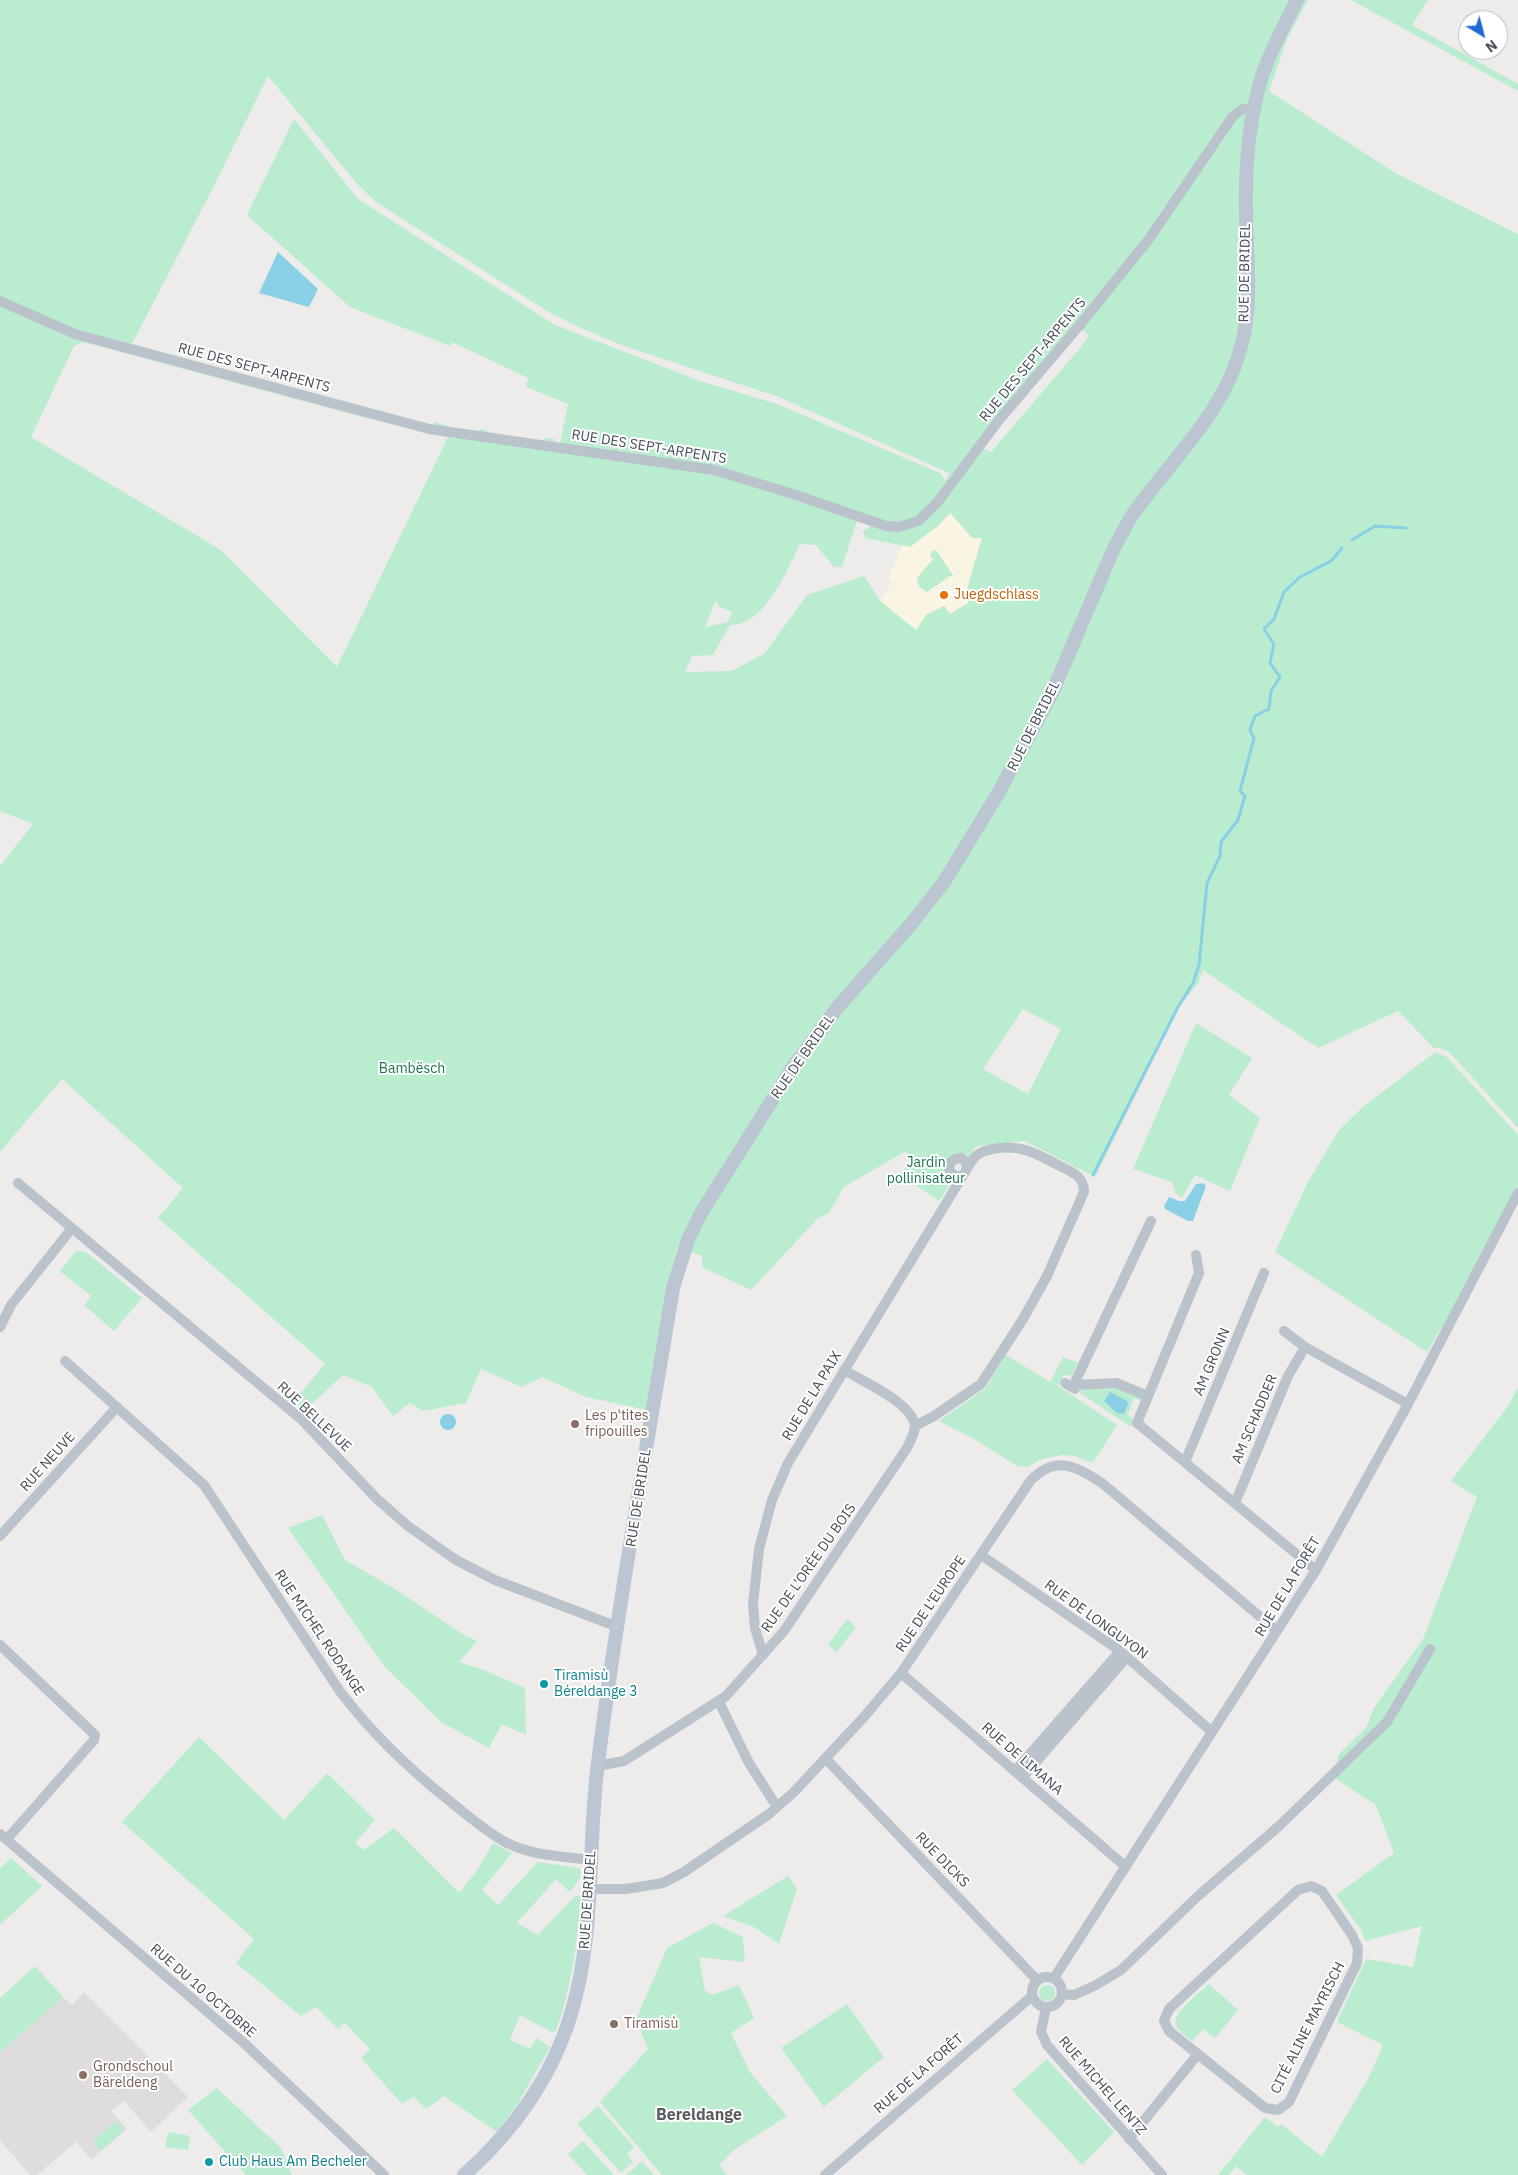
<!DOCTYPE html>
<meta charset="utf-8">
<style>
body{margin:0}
#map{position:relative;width:1518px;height:2175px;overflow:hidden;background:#eeebeb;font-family:"IBM Plex Sans",sans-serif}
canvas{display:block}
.north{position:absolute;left:1458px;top:10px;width:50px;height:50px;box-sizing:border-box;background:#fff;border:1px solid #b5b8bc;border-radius:50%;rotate:143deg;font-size:14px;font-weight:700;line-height:20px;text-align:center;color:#454e58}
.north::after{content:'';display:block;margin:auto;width:18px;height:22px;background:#2069d4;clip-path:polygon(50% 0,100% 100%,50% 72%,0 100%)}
</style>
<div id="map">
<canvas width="1518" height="2175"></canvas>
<div class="north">N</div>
</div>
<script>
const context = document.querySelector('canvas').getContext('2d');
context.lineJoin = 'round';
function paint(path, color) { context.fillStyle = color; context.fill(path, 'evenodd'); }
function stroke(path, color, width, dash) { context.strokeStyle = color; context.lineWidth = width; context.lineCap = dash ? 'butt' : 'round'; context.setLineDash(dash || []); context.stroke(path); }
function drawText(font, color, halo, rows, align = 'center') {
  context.font = font + ' "IBM Plex Sans",sans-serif'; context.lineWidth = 4; context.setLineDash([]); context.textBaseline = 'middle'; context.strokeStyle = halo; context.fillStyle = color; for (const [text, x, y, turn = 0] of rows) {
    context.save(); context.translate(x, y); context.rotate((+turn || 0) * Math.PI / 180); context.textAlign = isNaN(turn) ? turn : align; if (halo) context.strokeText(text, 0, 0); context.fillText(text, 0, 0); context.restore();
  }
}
const commercial = new Path2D(`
 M 960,501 L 1007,537 L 1001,602 L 916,630 L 880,601 L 892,582 L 888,577 L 908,535 L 918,538 L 927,533 L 939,525 Z`);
const education = new Path2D(`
 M 84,1992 L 188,2097 L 151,2132 L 124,2101 L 111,2111 L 127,2129 L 91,2160 L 76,2142 L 37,2175 L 30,2175 L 0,2140 L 0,2053 L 63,1997 L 72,2005 Z`);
const green = new Path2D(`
 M 0,0 L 1308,0 L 1287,39 L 1269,91 L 1397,174 L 1518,234 L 1518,1128 L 1449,1052 L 1440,1048 L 1434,1048 L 1398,1011 L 1318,1048 L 1203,970 L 1199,982 L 1179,1007 L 1095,1177 L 1025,1141 L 976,1146 L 969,1156 L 956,1153 C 941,1159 940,1171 950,1183 L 939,1201 L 900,1174 L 912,1160 L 906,1151 L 844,1187 L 829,1213 L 818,1218 L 751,1290 L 702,1267 L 702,1256 L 678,1247 L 667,1285 L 647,1410 L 586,1397 L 542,1377 L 522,1387 L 481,1369 L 466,1403 L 423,1411 L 410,1403 L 393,1416 L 372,1387 L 343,1375 L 304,1411 L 293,1402 L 325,1364 L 158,1218 L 183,1188 L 62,1079 L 0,1152 L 0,866 L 33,824 L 0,811 ZM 268,76 L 358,185 L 376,202 L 547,311 L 583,329 L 624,346 L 779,397 L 949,473 L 946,481 L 940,473 L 777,404 L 700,381 L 555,325 L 358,199 L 294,119 L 247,215 L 350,307 L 450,346 L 452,342 L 528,378 L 526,387 L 568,404 L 560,444 L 554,443 L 555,439 L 545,438 L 544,441 L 487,432 L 487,430 L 480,429 L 479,431 L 453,428 L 434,422 L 433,425 L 132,344 L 214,186 ZM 1079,327 L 1089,335 L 1080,348 L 991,452 L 980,447 ZM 83,342 L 366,418 L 448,437 L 337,667 L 221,550 L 31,437 L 74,346 ZM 950,513 L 972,538 L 982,538 L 968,585 L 968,603 L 950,614 L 944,606 L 926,615 L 916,630 L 880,601 L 864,576 L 807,595 L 765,653 L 732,671 L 685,672 L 692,656 L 713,655 L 730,625 C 765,626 787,570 800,544 L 816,545 L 834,567 L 842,567 L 857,520 L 871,526 L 863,531 L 865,538 L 910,547 L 939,525 ZM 716,600 L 718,606 L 732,612 L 728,622 L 705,627 ZM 1023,1009 L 1061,1029 L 1028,1094 L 983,1069 Z
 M 1351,0 L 1428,0 L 1412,25 L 1518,84 L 1518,91 Z
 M 936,550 L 954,577 L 950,576 L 927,592 L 919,587 L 917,578 L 933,559 L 930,555 L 932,551 Z
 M 1196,1023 L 1252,1058 L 1229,1095 L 1260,1118 L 1230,1191 L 1195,1175 L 1182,1198 L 1176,1194 L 1172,1182 L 1133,1169 Z
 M 1435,1052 L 1447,1057 L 1518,1135 L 1518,1186 L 1459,1299 L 1427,1352 L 1275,1252 L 1308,1182 L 1339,1130 L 1364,1106 Z
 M 80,1251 L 86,1252 L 142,1298 L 114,1331 L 84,1305 L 91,1296 L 60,1271 L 75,1252 Z
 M 1006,1355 L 1050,1382 L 1063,1357 L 1078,1363 L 1072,1375 L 1063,1376 L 1058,1386 L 1117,1425 L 1093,1463 L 1075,1456 L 1062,1455 L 1039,1460 L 1028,1467 L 1017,1466 L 974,1439 L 939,1421 L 985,1389 Z
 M 1518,1387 L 1518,2175 L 1247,2175 L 1236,2166 L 1229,2175 L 1218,2175 L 1265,2117 L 1278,2127 L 1281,2124 L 1322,2157 L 1369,2077 L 1383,2045 L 1337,2022 L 1366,1959 L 1413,1967 L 1422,1926 L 1365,1941 L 1361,1930 L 1336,1895 L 1394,1853 L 1376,1805 L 1336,1779 L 1338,1755 L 1366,1728 L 1374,1708 L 1423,1639 L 1477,1497 L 1451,1481 L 1508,1406 Z
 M 1116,1388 L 1141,1398 L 1140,1401 L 1134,1398 L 1128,1415 L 1135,1419 L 1131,1427 L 1080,1393 L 1082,1389 Z
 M 322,1515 L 345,1560 L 392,1587 L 464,1635 L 477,1641 L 459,1662 L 484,1670 L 525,1688 L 526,1735 L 502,1724 L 489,1748 L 441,1722 L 384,1666 L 288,1528 Z
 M 847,1619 L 856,1627 L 837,1652 L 828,1645 Z
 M 199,1737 L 284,1820 L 327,1773 L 375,1820 L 355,1843 L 364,1850 L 394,1828 L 459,1893 L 476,1872 L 493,1843 L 512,1853 L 482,1890 L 498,1905 L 538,1862 L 580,1868 L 581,1877 L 570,1892 L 556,1879 L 517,1923 L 538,1935 L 575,1896 L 581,1896 C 577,1943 572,1986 556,2031 L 551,2032 L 520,2015 L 510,2040 L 530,2049 L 537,2038 L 550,2047 L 517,2105 L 497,2132 L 444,2096 L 426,2109 L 414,2097 L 402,2104 L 361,2058 L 370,2049 L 345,2023 L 338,2029 L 316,2007 L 301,2016 L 236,1963 L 254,1939 L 122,1822 Z
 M 11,1858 L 42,1886 L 0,1925 L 0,1868 Z
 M 788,1876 L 797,1889 L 779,1944 L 754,1927 L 723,1916 Z
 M 713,1923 L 743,1937 L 745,1962 L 699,1957 L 705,1990 L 712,1995 L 739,1985 L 754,2018 L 731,2033 L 750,2072 L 787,2116 L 734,2150 L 719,2165 L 727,2175 L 662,2175 L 600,2102 L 648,2049 L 636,2019 L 667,1948 Z
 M 35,1966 L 63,1997 L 0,2053 L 0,1998 Z
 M 1209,1984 L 1238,2010 L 1215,2038 L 1203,2029 L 1192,2041 C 1187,2037 1180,2032 1177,2027 C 1169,2015 1200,1992 1209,1984 Z
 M1039 1993a8 8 0 1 1 16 0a8 8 0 1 1-16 0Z
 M 847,2004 L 884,2057 L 824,2107 L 781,2048 Z
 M 1047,2059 L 1114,2132 L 1082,2165 L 1012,2090 Z
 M 217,2088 L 281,2148 L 292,2175 L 246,2175 L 188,2110 Z
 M 598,2106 L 634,2147 L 627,2154 L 633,2162 L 621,2173 L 577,2124 Z
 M 116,2121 L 124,2131 L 101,2151 L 92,2141 Z
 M 168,2132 L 190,2136 L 188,2150 L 165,2147 Z
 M 583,2141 L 614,2175 L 587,2175 L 568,2154 Z
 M 642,2161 L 654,2175 L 626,2175 Z`);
const water = new Path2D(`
 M 278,252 L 318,289 L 309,307 L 259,293 Z
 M 1203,1183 L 1206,1186 L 1193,1221 L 1188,1221 L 1165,1209 L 1164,1206 L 1169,1197 L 1179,1201 L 1185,1201 L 1196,1184 Z
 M 1110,1392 L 1129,1402 L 1124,1414 L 1117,1413 L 1104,1401 Z
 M440 1422a8 8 0 1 1 16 0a8 8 0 1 1-16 0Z`);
const stream = new Path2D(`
 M 1352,540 L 1375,526 L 1406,528
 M 1093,1175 L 1178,1007 L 1193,983 L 1199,965 L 1207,883 L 1220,856 L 1221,842 L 1238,820 L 1245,796 L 1240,791 L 1254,738 L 1250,730 L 1255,716 L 1269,709 L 1271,691 L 1280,677 L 1270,663 L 1274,644 L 1264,629 L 1274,619 L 1284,592 L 1300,577 L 1331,561 L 1342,548`);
const street = new Path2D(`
 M 0,301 L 75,334 L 429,429 L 714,470 L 793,494 L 886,526 L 899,527 L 918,521 L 937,503 L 999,420 L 1079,326 L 1149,239 L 1233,116 L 1243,109 L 1254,109
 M 964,1174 L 958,1177 L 952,1174 L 949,1169 L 950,1163 L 955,1159 L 961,1158 L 966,1162 L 967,1168
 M 18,1183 L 302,1420 L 377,1499 L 408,1526 L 456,1560 L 495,1580 L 618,1627
 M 1196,1255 L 1199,1273 L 1137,1423 L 1316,1570
 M 0,1327 L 11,1305 L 72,1228
 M 1284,1331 L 1305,1347 L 1408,1404
 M 65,1361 L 204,1485 L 339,1690 C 372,1734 409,1769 452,1803 C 469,1817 487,1832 505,1842 C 532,1856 561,1856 591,1860
 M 1065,1383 L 1075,1389 L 1076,1380 L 1151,1221
 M 1075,1385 L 1116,1383 L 1148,1396
 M 1185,1462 L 1264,1273
 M 1235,1503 L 1288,1376 L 1305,1347
 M 0,1536 L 117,1407
 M 981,1555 L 1120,1651 L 1212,1732
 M 0,1645 L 95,1735 L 94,1740 L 7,1839
 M 763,1655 L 755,1628 L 753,1604 L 759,1549 L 772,1500 L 788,1463 L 973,1159 C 979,1152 984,1151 993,1149 C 1018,1144 1034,1152 1056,1164 C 1070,1171 1084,1175 1084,1192 L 1047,1276 L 1023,1319 L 981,1384 L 934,1416 L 915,1426
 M 901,1673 L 1126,1867
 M 719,1702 L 749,1763 L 777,1807
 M 826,1759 L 1037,1980
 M 597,1766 L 624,1761 L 726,1696 L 784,1631 L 907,1448 C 910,1441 915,1433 915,1426 C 913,1403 862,1381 844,1370
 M 1015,1771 L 1120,1651
 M 1022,1778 L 1127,1657
 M 0,1834 L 245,2044 L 384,2175
 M 1311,1886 L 1322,1891 L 1352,1935 L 1358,1948 L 1357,1963 L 1289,2102 L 1278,2110 L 1265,2108 L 1169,2031 L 1164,2021 L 1169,2009 L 1298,1890 Z
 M 589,1889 L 626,1889 L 663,1883 L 684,1872 L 769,1814 L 794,1792 L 863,1718 L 901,1673 L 1031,1480 C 1057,1454 1076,1467 1102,1483 L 1277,1631
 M1032 1992a15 15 0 1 1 30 0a15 15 0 1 1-30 0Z
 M 1054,1978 L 1316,1570 L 1408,1404 L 1518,1193
 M 1062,1994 L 1074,1995 L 1096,1985 L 1121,1970 L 1198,1896 L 1279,1826 L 1387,1722 L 1430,1649
 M 1046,2007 L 1041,2032 L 1047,2045 L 1162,2175
 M 1129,2139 L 1198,2054
 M 825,2175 L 1032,1996`);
const secondary = new Path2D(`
 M 464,2175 C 513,2132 552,2077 571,2014 C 596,1932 587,1847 598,1763 C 618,1604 647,1446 673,1288 L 688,1240 L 701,1213 L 793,1067 L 837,1008 L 912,923 L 944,882 L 999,792 L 1052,693 L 1114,548 L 1129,520 C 1168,462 1226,413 1242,343 C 1253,300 1246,254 1246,210 C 1245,165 1249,119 1262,76 C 1271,49 1285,24 1297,0`);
const markers = [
 [944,595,5,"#e8710a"],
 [575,1424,5,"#8d6e63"],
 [544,1684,5,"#0f9aa8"],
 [614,2024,5,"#8d6e63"],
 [83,2075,5,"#8d6e63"],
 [209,2162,5,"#0f9aa8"]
];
const streetNames = [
 ["RUE DE BRIDEL",1245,273,-89],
 ["RUE DES SEPT-ARPENTS",1033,360,-50],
 ["RUE DES SEPT-ARPENTS",254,368,15],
 ["RUE DES SEPT-ARPENTS",649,447,9],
 ["RUE DE BRIDEL",1034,726,-63],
 ["RUE DE BRIDEL",803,1057,-55],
 ["AM GRONN",1212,1362,-67],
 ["RUE DE LA PAIX",812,1396,-59],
 ["RUE BELLEVUE",314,1417,43],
 ["AM SCHADDER",1255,1419,-67],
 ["RUE NEUVE",48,1462,-48],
 ["RUE DE BRIDEL",639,1498,-81],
 ["RUE DE L'ORÉE DU BOIS",809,1568,-55],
 ["RUE DE LA FORÊT",1288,1587,-59],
 ["RUE DE L'EUROPE",931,1604,-56],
 ["RUE DE LONGUYON",1096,1620,36],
 ["RUE MICHEL RODANGE",319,1633,56],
 ["RUE DE LIMANA",1022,1759,41],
 ["RUE DICKS",942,1860,46],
 ["RUE DE BRIDEL",588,1900,-86],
 ["RUE DU 10 OCTOBRE",203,1991,41],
 ["CITÉ ALINE MAYRISCH",1308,2028,-63],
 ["RUE DE LA FORÊT",919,2074,-41],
 ["RUE MICHEL LENTZ",1102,2086,49]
];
const foodNames = [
 ["Juegdschlass",954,595]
];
const parkNames = [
 ["Bambësch",412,1069],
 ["Jardin",926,1163],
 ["pollinisateur",926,1179]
];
const educationNames = [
 ["Les p'tites",585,1416],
 ["fripouilles",585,1432],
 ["Tiramisù",624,2024],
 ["Grondschoul",93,2067],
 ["Bäreldeng",93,2083]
];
const cultureNames = [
 ["Tiramisù",554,1676],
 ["Béreldange 3",554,1692],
 ["Club Haus Am Becheler",219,2162]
];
const quarterNames = [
 ["Bereldange",699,2115]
];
paint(commercial, '#faf4e3');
paint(education, '#dfdcdd');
paint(green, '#baeccf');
paint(water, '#89d0e7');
stroke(stream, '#89d0e7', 3);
stroke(street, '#bac2cb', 10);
stroke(secondary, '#bcc6d2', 14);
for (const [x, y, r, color] of markers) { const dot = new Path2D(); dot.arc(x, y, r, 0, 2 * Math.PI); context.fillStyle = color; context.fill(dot); stroke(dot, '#fff', 2); }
drawText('14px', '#454e58', '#fff', streetNames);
drawText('14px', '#c56008', '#fff', foodNames, 'left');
drawText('14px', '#1a754a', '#fff', parkNames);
drawText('14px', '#785e54', '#fff', educationNames, 'left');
drawText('14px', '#0d838f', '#fff', cultureNames, 'left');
drawText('bold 16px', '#595c60', '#fff', quarterNames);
</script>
